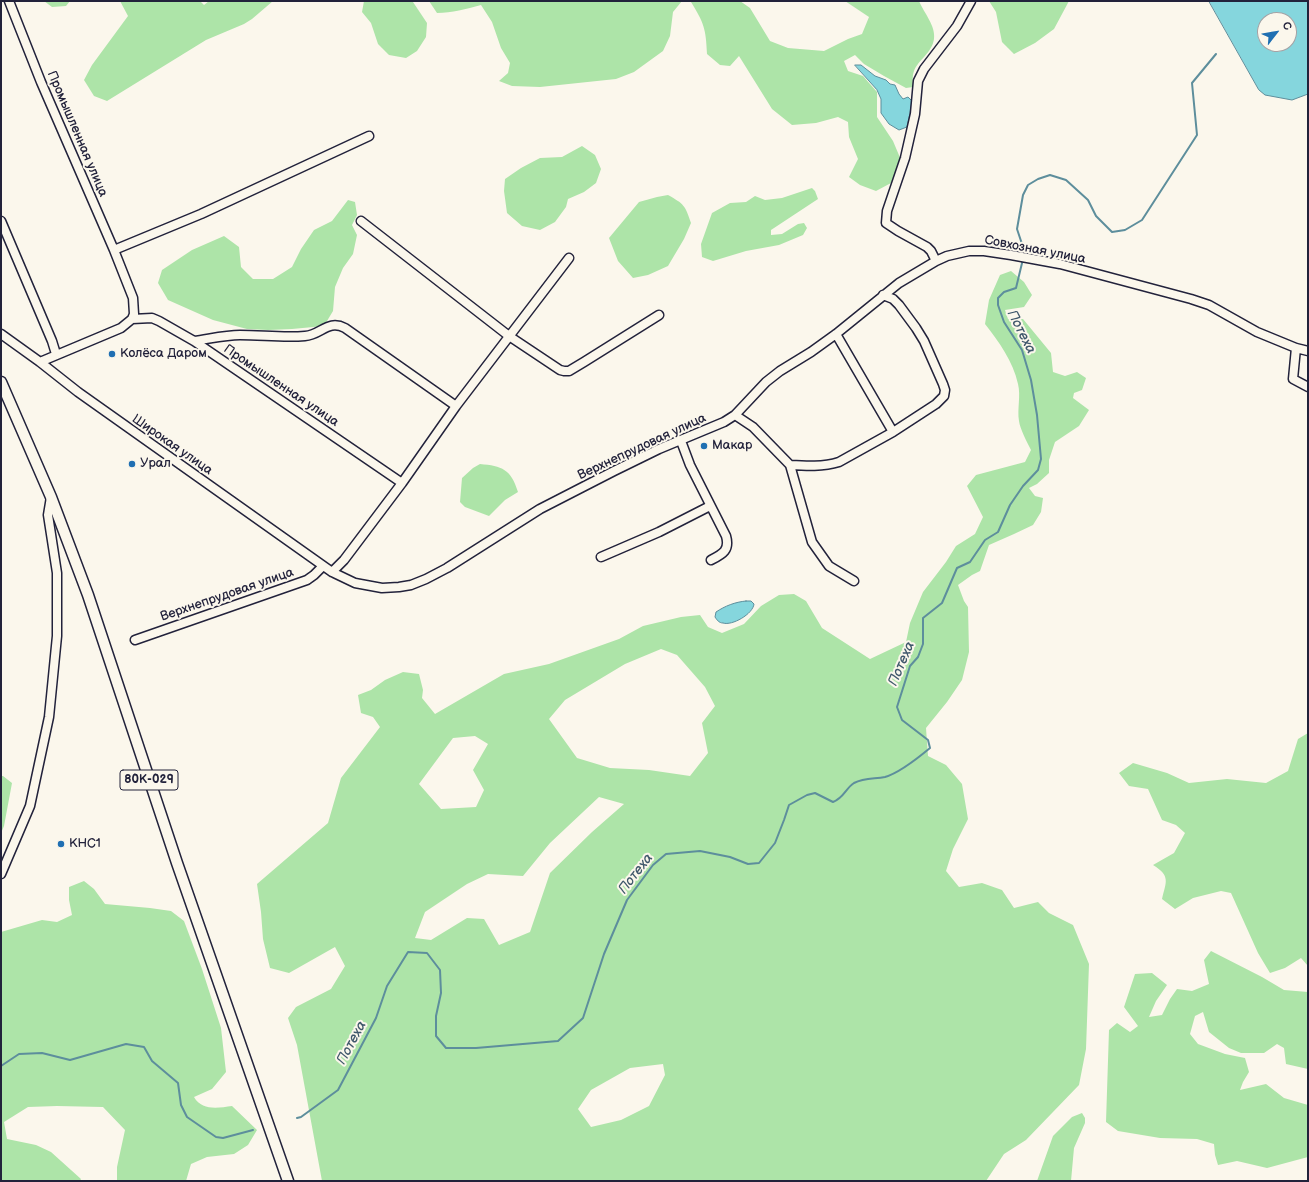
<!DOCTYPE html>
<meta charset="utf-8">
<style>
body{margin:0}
#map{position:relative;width:1309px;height:1182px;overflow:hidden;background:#fbf7ec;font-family:"Balsamiq Sans",sans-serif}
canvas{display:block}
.frame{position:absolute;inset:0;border:2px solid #22223b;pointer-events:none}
.north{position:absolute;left:1257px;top:12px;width:40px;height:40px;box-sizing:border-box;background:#fbf7ec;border:1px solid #a4a2a5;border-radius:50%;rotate:59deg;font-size:11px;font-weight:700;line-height:16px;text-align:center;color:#22223b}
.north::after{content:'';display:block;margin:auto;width:14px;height:18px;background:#1f6fb2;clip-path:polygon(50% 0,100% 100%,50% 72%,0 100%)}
</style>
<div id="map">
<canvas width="1309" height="1182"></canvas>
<div class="frame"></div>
<div class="north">С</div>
</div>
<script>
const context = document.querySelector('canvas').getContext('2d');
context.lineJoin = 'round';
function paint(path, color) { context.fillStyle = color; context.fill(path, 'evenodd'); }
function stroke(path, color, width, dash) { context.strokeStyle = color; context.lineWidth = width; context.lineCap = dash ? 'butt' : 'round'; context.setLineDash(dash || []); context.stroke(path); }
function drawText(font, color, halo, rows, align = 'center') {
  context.font = font + ' "Balsamiq Sans",sans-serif'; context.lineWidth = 4; context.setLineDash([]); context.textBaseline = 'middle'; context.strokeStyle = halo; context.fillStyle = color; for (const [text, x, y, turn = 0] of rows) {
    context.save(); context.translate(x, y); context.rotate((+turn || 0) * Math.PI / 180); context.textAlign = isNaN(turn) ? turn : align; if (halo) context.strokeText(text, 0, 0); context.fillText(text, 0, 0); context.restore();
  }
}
const green = new Path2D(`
 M 44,1 L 70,1 L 66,6 L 52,7 Z
 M 120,1 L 200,1 L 204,5 L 209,1 L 273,1 L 252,19 L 244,24 L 206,40 L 107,101 L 94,96 L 84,80 L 92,65 L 128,16 Z
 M 364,1 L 413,2 L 427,23 L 426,37 L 417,51 L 406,58 L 389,55 L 378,44 L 371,23 L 362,12 Z
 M 429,1 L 682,1 L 673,12 L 670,36 L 663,51 L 634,72 L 616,79 L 540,87 L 512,86 L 499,81 L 508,73 L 510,63 L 501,48 L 492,22 L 481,5 C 466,9 452,13 437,13 Z
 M 689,1 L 740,1 L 750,8 L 770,41 L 788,48 L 824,51 L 848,39 L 862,34 L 869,17 L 845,1 L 919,1 C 924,13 936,26 934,39 C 932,53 918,60 914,71 C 912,76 913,82 913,87 L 906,88 L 884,76 L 864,64 L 855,55 L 844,61 L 848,71 L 863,76 L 877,92 L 877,117 L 893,141 L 901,160 L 891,183 L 876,191 L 860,185 L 849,177 L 858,159 L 849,137 L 848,122 L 838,117 L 816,123 L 792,125 L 772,109 L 739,56 L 730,66 L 720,65 L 707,54 C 706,29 704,23 691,2 Z
 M 989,1 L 1069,1 L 1054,29 L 1035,43 L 1014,54 L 1002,42 L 996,12 Z
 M 582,146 L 595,155 L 601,169 L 596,183 L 584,192 L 568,199 L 566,207 L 555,222 L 540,230 L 522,226 L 507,213 L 504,191 L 505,179 L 521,168 L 540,158 L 562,157 Z
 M 812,188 L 815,191 L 818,199 L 771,230 L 771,235 L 782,234 L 798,224 L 804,223 L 807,228 L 803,235 L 779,245 L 746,251 L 713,261 L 702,257 L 701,244 L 712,213 L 730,203 L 746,202 L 755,196 L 765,200 L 782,198 Z
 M 668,195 C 684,204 685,205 691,223 L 684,239 L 668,266 L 648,275 L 633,278 L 618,261 L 609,238 L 639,202 L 657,197 Z
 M 348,200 L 355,202 L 357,215 L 352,225 L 357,235 L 353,254 L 343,268 L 335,287 L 333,311 L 324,326 L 292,329 L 268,330 L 247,329 L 213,320 L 168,300 L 158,283 L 162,270 L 192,250 L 224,236 L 239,247 L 241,267 L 253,279 L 273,279 L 292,267 L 301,249 L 314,230 L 332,221 Z
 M 1011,271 L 1024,282 L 1032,295 L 1024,307 L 1005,310 L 1008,319 L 1023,319 L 1051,353 L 1053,372 L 1065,376 L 1077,372 L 1086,378 L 1082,390 L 1074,393 L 1073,398 L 1089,410 L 1079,426 L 1055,442 L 1049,460 L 1049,473 L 1037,484 L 1029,488 L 1035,496 L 1043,498 L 1041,512 L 1033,525 L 1014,534 L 989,545 L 980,571 L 972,575 L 958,585 L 964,601 L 968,607 L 969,652 L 962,680 L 947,702 L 926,728 L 928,756 L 946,765 L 962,784 L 968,819 L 953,849 L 946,871 L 959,887 L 982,883 L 1002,890 L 1014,908 L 1038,902 L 1049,913 L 1073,925 L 1089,964 L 1086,1049 L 1079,1085 L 1026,1140 L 1004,1154 L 986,1181 L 322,1181 L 297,1045 L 288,1018 L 296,1007 L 331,989 L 345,966 L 335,947 L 289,973 L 270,968 L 263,939 L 261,912 L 257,884 L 328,823 L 341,778 L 380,727 L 373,717 L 361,713 L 358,695 L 371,690 L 385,680 L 403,672 L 419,674 L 423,690 L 422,698 L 435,714 L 504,674 L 549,664 L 619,639 L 643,626 L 681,617 L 700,615 L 708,627 L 722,633 L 744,624 L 761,606 L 779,595 L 794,594 L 806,601 L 822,628 L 870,659 L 906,642 L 910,623 L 923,592 L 946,562 L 956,546 L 975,534 L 983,517 L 967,486 L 976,475 L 1025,462 L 1031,450 C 1027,442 1020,429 1019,421 C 1017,409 1021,396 1018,384 C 1013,361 999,342 985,324 L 989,300 L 1000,275 ZM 661,649 L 677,655 L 705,687 L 715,706 L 702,723 L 708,753 L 690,776 L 649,770 L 610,768 L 577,758 L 549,719 L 565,700 L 625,664 ZM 475,736 L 488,744 L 473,770 L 484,790 L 476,807 L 441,809 L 419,784 L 453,738 ZM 599,797 L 624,804 L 592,832 L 550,873 L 530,932 L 499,945 L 484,919 L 467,918 L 431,940 L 415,938 L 425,912 L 467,884 L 488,874 L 523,876 L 550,843 ZM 663,1064 L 665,1075 L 649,1106 L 621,1120 L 591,1127 L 578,1109 L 591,1090 L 630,1068 Z
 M 480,464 C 502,466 511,469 518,492 L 505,500 L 489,516 L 465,507 L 460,502 L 462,478 L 473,468 Z
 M 1308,733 L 1308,966 L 1301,958 L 1285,968 L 1270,973 L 1258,953 L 1231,893 L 1221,891 L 1193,898 L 1175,909 L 1162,899 C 1166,882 1171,876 1153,865 L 1174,853 L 1185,833 L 1176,825 L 1162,820 L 1148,789 L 1129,786 L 1119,773 L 1133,763 L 1167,773 L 1189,783 L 1227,779 L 1266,783 L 1288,771 L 1298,739 Z
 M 1,776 L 3,776 L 12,783 L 4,826 L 1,833 Z
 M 84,881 L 94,889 L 105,904 L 150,908 L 171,911 L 184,921 L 202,969 L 221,1028 L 226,1072 L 212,1089 L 194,1097 C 202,1111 218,1108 232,1106 L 257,1130 L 248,1145 L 234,1154 L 207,1157 L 191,1164 L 186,1181 L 117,1181 L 117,1167 L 125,1130 L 103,1107 L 57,1106 L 28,1107 L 4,1122 L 7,1139 L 36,1145 L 51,1152 L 81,1179 L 80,1181 L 1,1181 L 1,932 L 42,920 L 57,922 L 72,915 L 69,900 L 69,887 Z
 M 1211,951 L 1262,977 L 1284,990 L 1308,992 L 1308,1069 L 1286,1064 L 1284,1048 L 1277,1044 L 1264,1053 L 1241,1053 L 1229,1048 L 1209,1032 L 1203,1012 L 1195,1016 L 1190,1034 L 1198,1044 L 1225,1054 L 1245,1058 L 1249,1072 L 1243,1082 L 1240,1090 L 1266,1084 L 1284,1098 L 1308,1105 L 1308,1157 L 1267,1168 L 1237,1161 L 1218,1165 L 1215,1155 L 1214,1144 L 1197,1139 L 1160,1138 L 1118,1131 L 1106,1122 L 1109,1030 L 1117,1023 L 1130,1032 L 1138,1026 L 1124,1007 L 1135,974 L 1152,973 L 1167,985 L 1156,1001 L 1149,1017 L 1162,1015 L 1170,999 L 1177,989 L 1192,991 L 1209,984 L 1204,960 Z
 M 1082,1113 L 1085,1118 L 1085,1123 L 1074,1148 L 1071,1181 L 1037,1181 L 1053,1136 L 1072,1117 Z`);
const water = new Path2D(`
 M 1209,1 L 1308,1 L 1308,94 L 1292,100 L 1265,95 L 1259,90 ZM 1265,20 L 1289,20 L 1289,44 L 1265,44 Z
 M 855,65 L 861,65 L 875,76 L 886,80 L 890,84 L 895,85 L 899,94 L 903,99 L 908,97 L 912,101 L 910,113 L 907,127 L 899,130 L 889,124 L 881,113 L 881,99 L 877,90 Z
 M 746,601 L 751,601 L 754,604 C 753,614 732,626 723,623 C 719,623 717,620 715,617 L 716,612 C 725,606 735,602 746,601 Z`);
const stream = new Path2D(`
 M 1023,255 L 1024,250 L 1017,229 L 1023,195 L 1028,185 L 1038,179 L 1050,175 L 1066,180 L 1088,200 L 1096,216 L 1112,232 L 1125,230 L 1142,220 L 1197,135 L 1192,83 L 1216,54
 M 1,1066 L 19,1054 L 42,1053 L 70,1060 L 126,1044 L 144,1047 L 152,1061 L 178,1083 L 181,1105 L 187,1117 L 216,1137 L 223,1138 L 253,1130
 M 297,1118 L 301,1117 L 338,1090 L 376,1018 L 387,986 L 408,952 L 427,953 L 440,970 L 441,993 L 436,1016 L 436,1036 L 446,1048 L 476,1048 L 558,1041 L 583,1018 L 604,954 L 627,900 L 653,865 L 666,854 L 700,851 L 730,857 L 748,864 L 759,863 L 775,843 L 784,820 L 789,805 L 807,795 L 815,793 L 833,802 C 844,798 845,789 854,783 C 864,778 874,779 885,777 C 899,773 918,758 930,748 L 928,740 L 902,720 L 897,707 L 910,666 L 918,657 L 923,644 L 923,618 L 942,603 L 957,568 L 970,562 L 985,540 L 998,532 L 1010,505 L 1023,486 L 1038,470 L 1041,459 L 1037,415 L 1031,380 L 1022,350 L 1004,322 L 998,305 L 998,298 L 1004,292 L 1016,288 L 1023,259`);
const minor = new Path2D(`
 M 9,1 L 41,82 L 114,250 L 133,298 L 134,314 L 132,319 L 121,328 L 40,362
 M 1,221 L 52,341 L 56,354
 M 361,221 L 509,336 L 560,370 L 564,371 L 569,371 L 584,362 L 659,315
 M 114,250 L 201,214 L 369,136
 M 936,261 L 931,251 L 927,247 L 898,231 L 886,223 L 887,211 L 905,158 L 915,114 L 918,81 L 924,69 L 957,26 L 971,1
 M 132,319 L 152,318 L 159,321 L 194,341 L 402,483 L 344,560 L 332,572
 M 1,334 L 40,362 L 78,392 L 332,572 L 355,583 L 382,588 L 399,587 L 411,585 L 426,579 L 447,568 L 540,509 L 614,471 L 659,449 L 724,422 L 735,415 L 766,382 L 780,371 L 811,352 L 836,334 L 899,283 L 936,261 L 947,256 L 969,251 L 984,251 L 1011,255 L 1060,264 L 1191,299 L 1209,305 L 1257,332 L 1296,348 L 1308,351
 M 836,334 L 893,432
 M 194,341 C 209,339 225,335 240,335 C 262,335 284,338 305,336 C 321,335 328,319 345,328 L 456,406
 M 1296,348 L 1293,379 L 1308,387
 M 735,415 L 753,427 L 790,465 L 812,542 L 829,566 L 854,581
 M 681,441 L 690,465 L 726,536 C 730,550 723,554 711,560
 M 790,465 C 806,466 823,467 839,462 L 893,432 L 936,404 L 944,396 L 945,390 L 943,384 L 924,341 L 916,328 L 899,305 L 893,299 L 883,295
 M 402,483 L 456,406 L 569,258
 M 601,557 L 659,532 L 710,506
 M 135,640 L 307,580 L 314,575 L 323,566
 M 1,874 L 30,806 L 49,717 L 57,636 L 57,573 L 48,515 L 51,497`);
const major = new Path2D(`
 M 1,382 L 51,497 L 88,595 L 177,863 L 288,1181`);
const markers = [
 [112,354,4,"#1f6fb2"],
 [704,446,4,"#1f6fb2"],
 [132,464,4,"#1f6fb2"],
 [61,844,4,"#1f6fb2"]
];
const shields = [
 [149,780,58]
];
const shieldNames = [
 ["80К-029",149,780]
];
const streetNames = [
 ["Промышленная улица",77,134,67],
 ["Совхозная улица",1035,250,11],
 ["Промышленная улица",281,386,34],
 ["Широкая улица",172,445,35],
 ["Верхнепрудовая улица",642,447,-25],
 ["Верхнепрудовая улица",227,595,-19]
];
const poiNames = [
 ["Колёса Даром",120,354],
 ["Макар",712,446],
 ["Урал",140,464],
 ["КНС1",69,844]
];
const waterNames = [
 ["Потеха",1021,332,63],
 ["Потеха",902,664,-67],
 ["Потеха",636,874,-52],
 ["Потеха",352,1043,-62]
];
paint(green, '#ade4a8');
paint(water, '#85d6dd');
stroke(water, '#5d8e9c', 1);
stroke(stream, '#5d8e9c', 2);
stroke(minor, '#22223b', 11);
stroke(major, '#22223b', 13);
stroke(minor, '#fbf7ec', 8);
stroke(major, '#fbf7ec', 10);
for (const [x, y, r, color] of markers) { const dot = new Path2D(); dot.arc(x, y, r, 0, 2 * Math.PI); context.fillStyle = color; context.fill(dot); stroke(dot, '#fbf7ec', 1.5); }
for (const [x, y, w] of shields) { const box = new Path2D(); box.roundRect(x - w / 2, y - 10, w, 20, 3); context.fillStyle = '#fbf7ec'; context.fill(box); stroke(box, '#22223b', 1); }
drawText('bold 12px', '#22223b', null, shieldNames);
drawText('13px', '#22223b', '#fbf7ec', streetNames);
drawText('13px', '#22223b', '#fbf7ec', poiNames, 'left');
drawText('italic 14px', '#40586c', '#fbf7ec', waterNames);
</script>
